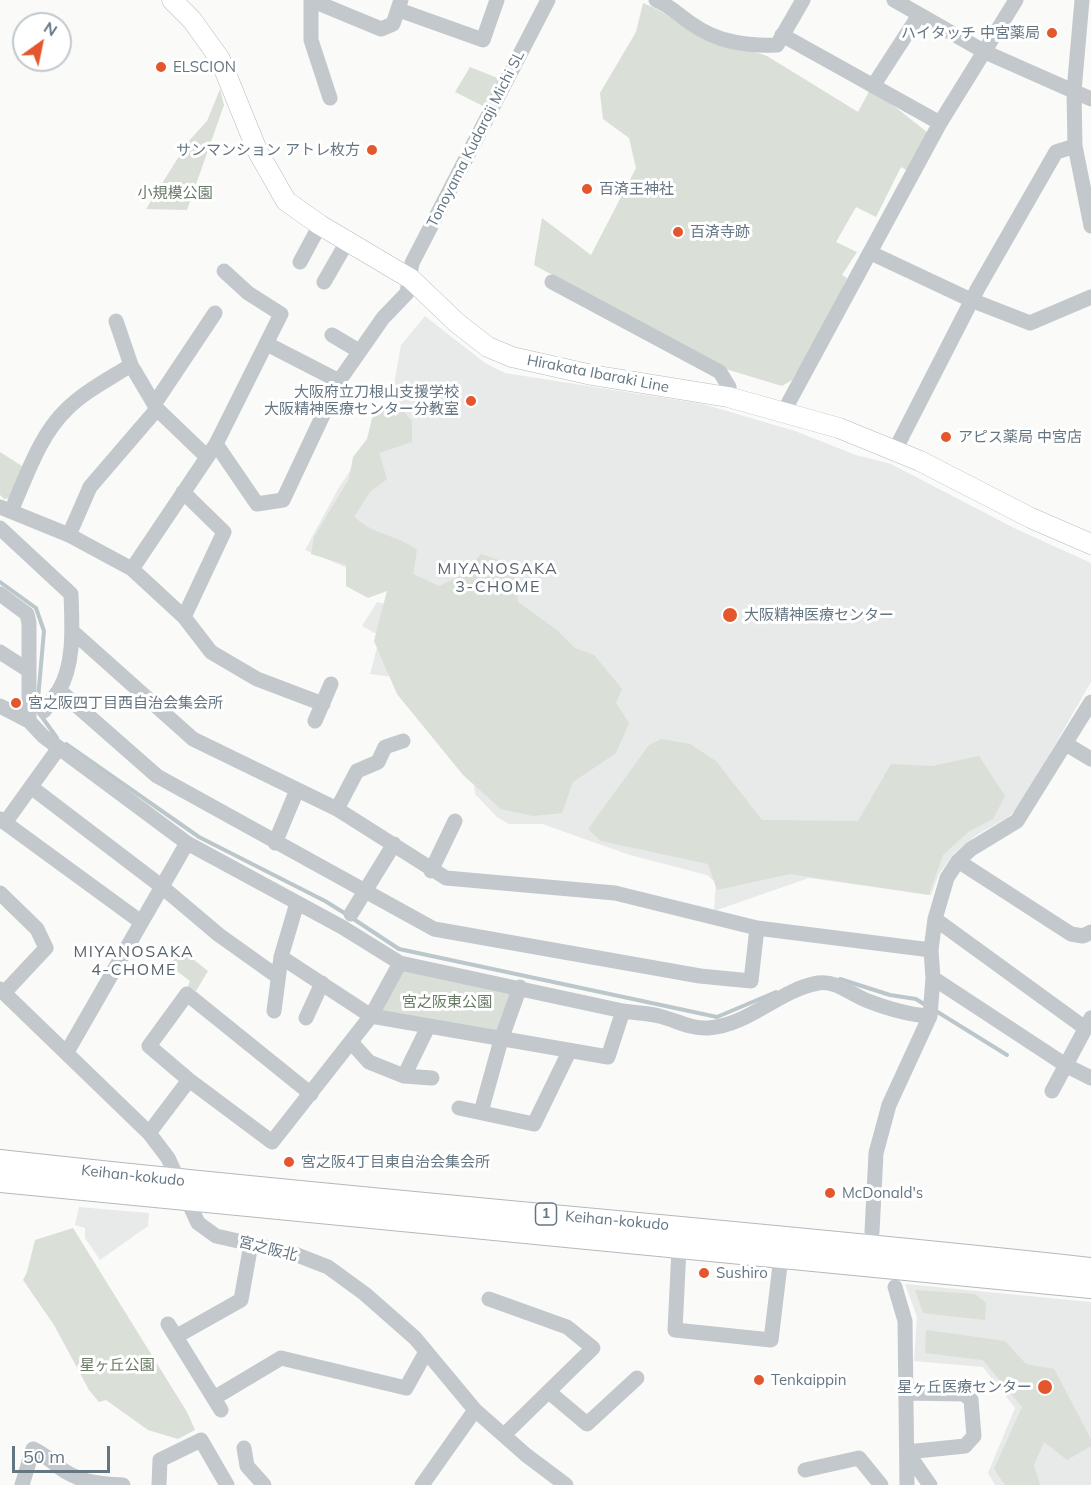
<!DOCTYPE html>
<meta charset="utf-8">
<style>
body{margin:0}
#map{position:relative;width:1091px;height:1485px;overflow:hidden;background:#fafaf8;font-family:Mulish,sans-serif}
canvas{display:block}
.north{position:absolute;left:12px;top:12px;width:60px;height:60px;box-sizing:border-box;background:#fff;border:2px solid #c1c8cd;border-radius:50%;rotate:33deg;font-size:16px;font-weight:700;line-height:24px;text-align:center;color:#657683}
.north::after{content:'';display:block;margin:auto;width:21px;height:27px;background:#e4572e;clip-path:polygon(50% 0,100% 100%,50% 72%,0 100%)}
.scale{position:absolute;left:12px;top:1446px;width:98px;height:27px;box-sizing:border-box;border:3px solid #657683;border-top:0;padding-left:8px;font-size:18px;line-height:21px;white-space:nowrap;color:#657683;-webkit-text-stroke:4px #fff;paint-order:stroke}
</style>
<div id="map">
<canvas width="1091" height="1485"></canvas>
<div class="north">N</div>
<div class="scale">50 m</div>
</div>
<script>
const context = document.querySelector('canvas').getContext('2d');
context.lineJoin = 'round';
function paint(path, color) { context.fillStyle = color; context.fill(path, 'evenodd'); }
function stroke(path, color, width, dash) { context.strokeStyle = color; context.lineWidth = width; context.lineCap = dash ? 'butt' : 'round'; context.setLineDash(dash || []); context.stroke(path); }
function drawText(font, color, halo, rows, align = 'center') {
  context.font = font + ' Mulish,"Noto Sans JP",sans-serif'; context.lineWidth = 6; context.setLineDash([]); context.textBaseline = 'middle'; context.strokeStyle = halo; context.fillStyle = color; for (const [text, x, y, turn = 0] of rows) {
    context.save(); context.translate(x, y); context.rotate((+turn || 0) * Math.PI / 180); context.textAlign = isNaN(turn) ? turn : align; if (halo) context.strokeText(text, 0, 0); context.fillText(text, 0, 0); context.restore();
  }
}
const built = new Path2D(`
 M 425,316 L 485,363 L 505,373 L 703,404 L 795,431 L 856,455 L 891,464 L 1014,528 L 1091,563 L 1091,682 L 1019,807 L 1007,818 L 978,834 L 954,853 L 939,874 L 931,895 L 809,878 L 714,911 L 716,883 L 707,875 L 630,855 L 542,824 L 509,824 L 497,817 L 475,794 L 474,785 L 549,721 L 479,688 L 370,674 L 380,636 L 362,626 L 377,602 L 388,604 L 397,589 L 305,550 L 338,489 L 389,412 L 401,345 Z
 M 79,1207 L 149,1213 L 148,1226 L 100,1260 L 85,1238 L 85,1228 L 75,1225 Z
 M 905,1284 L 1091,1302 L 1091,1485 L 995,1485 L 988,1473 L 1015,1408 L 983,1367 L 914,1361 L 917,1317 Z`);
const green = new Path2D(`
 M 643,3 C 672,14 689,34 717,44 C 733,50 750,49 767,56 L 858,112 L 871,88 L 927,132 L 908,171 L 901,167 L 876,217 L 856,207 L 836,242 L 857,252 L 842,275 L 847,278 L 831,314 L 792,380 L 782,386 L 729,370 L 534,265 L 542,218 L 591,255 L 636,168 L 629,138 L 603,119 L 600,93 L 636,32 Z
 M 470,67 L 500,79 L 485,107 L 455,92 Z
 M 220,89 L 224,105 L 187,210 L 146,209 L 188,142 L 207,121 Z
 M 393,399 L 412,421 L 412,442 L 379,453 L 387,479 L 370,492 L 354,517 C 376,536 393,533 417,550 L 413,574 L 439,586 L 463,575 L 481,554 L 514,565 L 518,602 L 557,630 L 575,648 L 594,655 L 622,689 L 616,703 L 629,723 L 616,753 L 573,782 L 562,813 L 533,816 L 501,809 L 463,775 L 397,694 L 374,641 L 387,591 L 368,598 L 346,586 L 346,565 L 311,554 L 314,537 L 349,479 L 353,457 L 367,439 L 373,414 Z
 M 0,452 L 22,466 L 10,498 L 4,499 L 0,495 Z
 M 661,739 L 690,744 L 716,761 L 762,820 L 858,821 L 891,764 L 932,766 L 979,756 L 1005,796 L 993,819 L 968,832 L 943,855 L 929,895 L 790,874 L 717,890 L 708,864 L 601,841 L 588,829 L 649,745 Z
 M 180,949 L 208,971 L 196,991 L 188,986 L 190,981 L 170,966 Z
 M 402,970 L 515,990 L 498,1035 L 379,1011 Z
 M 73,1228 L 187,1412 L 195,1430 L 178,1439 L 148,1430 L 106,1400 L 99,1402 L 89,1390 L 54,1325 L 23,1280 L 27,1272 L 35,1240 Z
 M 915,1290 L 975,1294 L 986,1303 L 985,1320 L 923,1313 Z
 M 926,1330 L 1005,1341 L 1026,1364 L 1054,1369 L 1091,1439 L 1091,1446 L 1067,1460 L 1044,1442 L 1034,1465 L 1040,1485 L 1005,1485 L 994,1469 L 1022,1407 L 983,1360 L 925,1353 Z`);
const stream = new Path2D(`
 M 0,582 L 36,608 L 44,631 L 37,710 L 57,738
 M 66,744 L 199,837 L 325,901 L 346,914
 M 352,918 L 399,949 L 717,1017 L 776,992
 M 840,979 L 890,995 L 916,999 L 927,1006
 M 936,1011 L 1007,1055`);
const minor = new Path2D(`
 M 311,0 L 381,29 L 393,24 L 401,0
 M 656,0 C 669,5 680,16 692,24 C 717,42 746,46 777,45 L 803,0
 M 894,0 L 985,52 L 1091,99
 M 1082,0 L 1074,91 L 1075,146 L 1091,226
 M 311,1 L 311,40 L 330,98
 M 399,10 L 483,40 L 497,0
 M 782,35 L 940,123
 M 873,86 L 919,15
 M 871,253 L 971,300 L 1030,323 L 1091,297
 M 300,262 L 320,225
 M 324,282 L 347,242
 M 552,282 L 720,372 L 729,387 L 728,397
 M 116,321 L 131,365 L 157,409 L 206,456
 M 332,335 L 359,351
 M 267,344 L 339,381
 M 155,403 L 215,313
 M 784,411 L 940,123 L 1016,0
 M 216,444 L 257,504 L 283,500 L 339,381 L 383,318 L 407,293 L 412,263 L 548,0
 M 895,450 L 978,288 L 1056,152 L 1075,146
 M 183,492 L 224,532 L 184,617
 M 0,507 L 69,535 L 132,569 L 184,617 L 211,652 L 257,679 L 323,704
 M 11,511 C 26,478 39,436 66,410 C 85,391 109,379 131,365
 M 0,528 L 71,594 C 72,624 75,664 59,690 L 157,776 L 434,929 L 700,976 L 751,981 L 757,928
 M 69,535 L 90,487 L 157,409
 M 132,569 L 216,444 L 281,314 L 248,293 L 224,271
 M 0,594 L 27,614 L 29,623 L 29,721 L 43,736 L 187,843 L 342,927 L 400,963 L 623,1011 C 635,1013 648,1013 659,1016 C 676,1020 690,1029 708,1028 C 748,1026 779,990 818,983 C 837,980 851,995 868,1001 C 889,1009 909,1015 930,1016
 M 72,631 L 193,739 L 337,809 L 446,878 L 615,893 L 757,928 L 931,950
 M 0,652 L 28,670
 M 0,706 L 29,721
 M 44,711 L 59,690
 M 315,721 L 331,684
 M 1066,744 L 1091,759
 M 31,787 L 161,886 L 219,935 L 278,977
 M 337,809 L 357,771 L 378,762 L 385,747 L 403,741
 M 0,819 L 141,922
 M 5,823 L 58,749
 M 275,843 L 297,790
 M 958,861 L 1071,934 L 1083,936 L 1091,932
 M 431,871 L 455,821
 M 0,893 L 37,929 L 46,948 L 4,993
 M 351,914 L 394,844
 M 935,919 L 1085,1028
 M 281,957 L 371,1016 L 608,1057 L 623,1011
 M 933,978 L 1067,1066 L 1091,1078
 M 0,989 L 149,1133 L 168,1158 L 198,1223 L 216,1236 L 292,1253 L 328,1267 L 365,1294 L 415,1338 L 475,1410 L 526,1455 L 566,1485
 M 274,1011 L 281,957 L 297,903
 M 306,1018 L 322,983
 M 351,1042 L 369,1062 L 404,1076 L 428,1027
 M 67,1052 L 187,843
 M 404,1076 L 432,1078
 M 1052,1091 L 1091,1018
 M 311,1094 L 187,994 L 149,1046 L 189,1080 L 272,1142 L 371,1016 L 400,963
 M 459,1108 L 534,1124 L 569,1052
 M 481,1112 L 501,1040 L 520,987
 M 149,1133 L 189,1080
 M 872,1232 L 876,1153 L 889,1105 L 930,1016 L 933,978 L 931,950 L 935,919 L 947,878 L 958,861 L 971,849 L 1017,821 L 1091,702
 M 679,1249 L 675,1330 L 771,1340 L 781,1257
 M 895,1287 L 905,1321 L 907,1485
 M 489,1299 L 567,1327 L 593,1348 L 504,1435
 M 168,1324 L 221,1410
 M 177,1336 L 241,1300 L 251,1244
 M 549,1392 L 587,1424 L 637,1378
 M 907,1393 L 964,1394 L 971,1400 L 974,1436 L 965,1446 L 907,1452 L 930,1485
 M 214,1398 L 281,1358 L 406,1388 L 426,1352
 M 244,1448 L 247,1466 L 264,1485
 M 805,1470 L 859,1458 L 881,1485
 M 22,1485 L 33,1449 C 47,1455 55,1466 68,1473 C 86,1483 103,1484 123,1485
 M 159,1485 L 160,1460 L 201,1440 L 227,1485
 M 422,1485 L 475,1410`);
const major = new Path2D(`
 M 172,0 L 192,20 L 220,59 L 257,150 L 286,201 L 320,225 L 411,279 L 457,323 L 488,347 L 512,357 L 592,375 L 728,397 L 839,428 L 920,461 L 1031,518 L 1091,544`);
const highway = new Path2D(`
 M 0,1161 C 363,1202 728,1229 1091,1269
 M 0,1181 L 1091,1287`);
const markers = [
 [1052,33,6,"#e4572e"],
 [161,67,6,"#e4572e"],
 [372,150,6,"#e4572e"],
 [587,189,6,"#e4572e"],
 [678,232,6,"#e4572e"],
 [471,401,6,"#e4572e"],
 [946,437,6,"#e4572e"],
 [730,615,8,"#e4572e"],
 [16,703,6,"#e4572e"],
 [289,1162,6,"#e4572e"],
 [830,1193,6,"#e4572e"],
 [704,1273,6,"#e4572e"],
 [759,1380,6,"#e4572e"],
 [1045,1387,8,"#e4572e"]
];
const shields = [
 [546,1214,21]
];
const shieldNames = [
 ["1",546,1214]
];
const poiNames = [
 ["ハイタッチ 中宮薬局",1040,33,"right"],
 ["ELSCION",173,67],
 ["サンマンション アトレ枚方",360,150,"right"],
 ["百済王神社",599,189],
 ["百済寺跡",690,232],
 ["大阪府立刀根山支援学校",459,392,"right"],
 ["大阪精神医療センター分教室",459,409,"right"],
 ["アピス薬局 中宮店",958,437],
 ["大阪精神医療センター",744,615],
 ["宮之阪四丁目西自治会集会所",28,703],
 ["宮之阪4丁目東自治会集会所",301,1162],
 ["McDonald's",842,1193],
 ["Sushiro",716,1273],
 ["Tenkaippin",771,1380],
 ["星ヶ丘医療センター",1032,1387,"right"]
];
const streetNames = [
 ["Tonoyama Kudaraji Michi SL",476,139,-63],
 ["Hirakata Ibaraki Line",598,374,11],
 ["Keihan-kokudo",133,1176,6],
 ["Keihan-kokudo",617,1221,5],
 ["宮之阪北",268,1249,14]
];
const parkNames = [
 ["小規模公園",175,193],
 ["宮之阪東公園",447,1002],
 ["星ヶ丘公園",117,1365]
];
const neighbourhoodNames = [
 ["MIYANOSAKA",498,569],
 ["3-CHOME",498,587],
 ["MIYANOSAKA",134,952],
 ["4-CHOME",134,970]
];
paint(built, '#e8e9e9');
paint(green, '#dadfd7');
stroke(stream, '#bbc7cb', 4);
stroke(major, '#b5babe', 21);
stroke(highway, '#b4b9bd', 24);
stroke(minor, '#c3c8cc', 15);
stroke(major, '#fff', 20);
stroke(highway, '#fff', 22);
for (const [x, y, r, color] of markers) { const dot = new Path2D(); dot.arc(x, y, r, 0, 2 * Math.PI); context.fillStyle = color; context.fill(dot); stroke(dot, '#fff', 2); }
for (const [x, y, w] of shields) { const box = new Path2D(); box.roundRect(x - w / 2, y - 11, w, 22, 4.5); context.fillStyle = '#fff'; context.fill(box); stroke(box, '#657683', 1.5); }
drawText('bold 14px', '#657683', null, shieldNames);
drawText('15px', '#657683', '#fff', poiNames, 'left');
drawText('15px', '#657683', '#fff', streetNames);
drawText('15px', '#687a64', '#fff', parkNames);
context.letterSpacing = '1.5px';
drawText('16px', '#57646e', '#fff', neighbourhoodNames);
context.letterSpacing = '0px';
</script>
